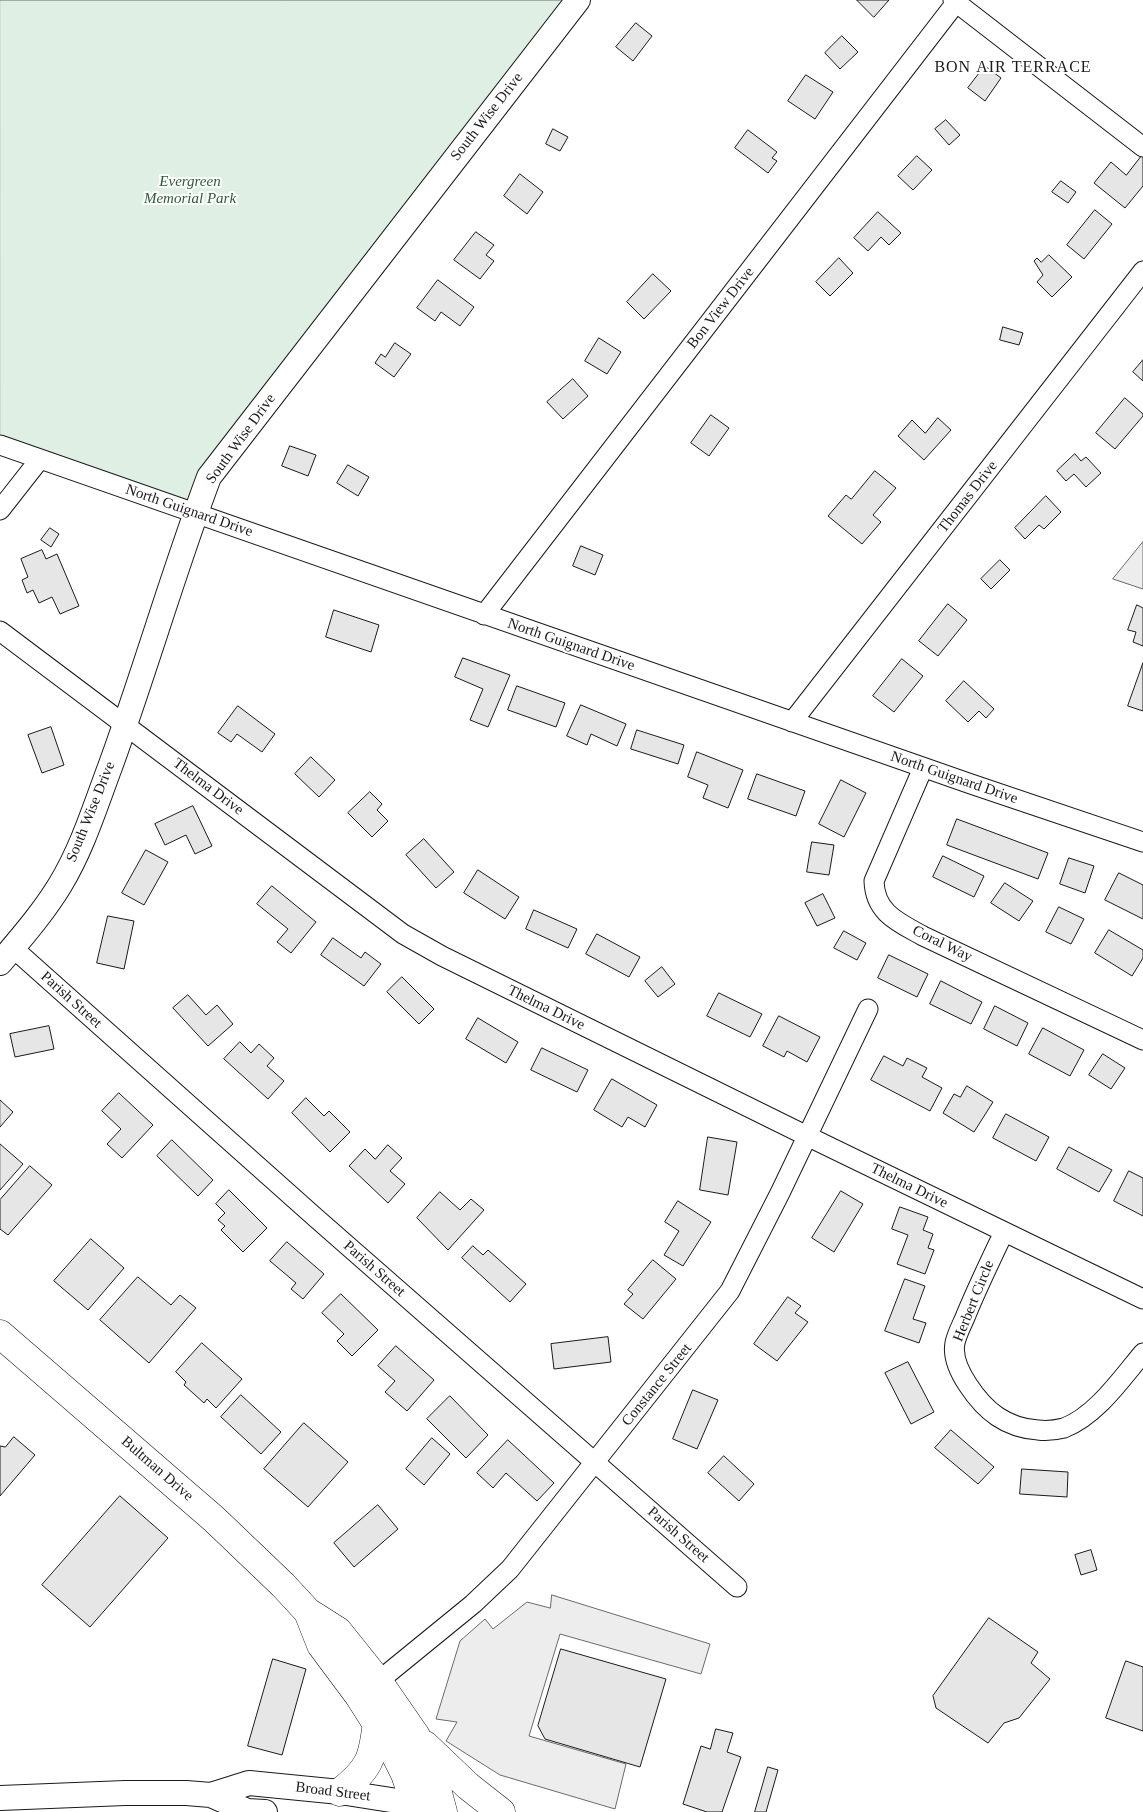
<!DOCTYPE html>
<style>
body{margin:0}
canvas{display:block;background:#fff}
</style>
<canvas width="1143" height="1812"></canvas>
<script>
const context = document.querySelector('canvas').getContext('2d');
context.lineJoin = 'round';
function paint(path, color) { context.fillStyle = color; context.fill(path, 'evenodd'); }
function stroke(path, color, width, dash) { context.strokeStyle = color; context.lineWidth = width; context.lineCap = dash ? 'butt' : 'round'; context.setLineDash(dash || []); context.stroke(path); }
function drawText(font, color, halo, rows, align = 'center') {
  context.font = font + ' Georgia,serif'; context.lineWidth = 4; context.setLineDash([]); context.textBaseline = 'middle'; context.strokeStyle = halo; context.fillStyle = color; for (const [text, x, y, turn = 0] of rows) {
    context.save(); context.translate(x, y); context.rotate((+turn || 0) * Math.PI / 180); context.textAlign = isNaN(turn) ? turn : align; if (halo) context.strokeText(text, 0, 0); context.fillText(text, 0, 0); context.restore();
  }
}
const green = new Path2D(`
 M 0,0 L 568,0 L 196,514 L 0,446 Z`);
const parking = new Path2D(`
 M 1143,542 L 1143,589 L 1113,579 Z
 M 552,1595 L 710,1644 L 701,1674 L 560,1634 L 529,1736 L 626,1764 L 615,1809 L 500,1775 L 446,1741 L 457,1722 L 436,1719 L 460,1641 L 485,1619 L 493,1629 L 527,1602 L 550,1608 Z`);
const building = new Path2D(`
 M 857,0 L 889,0 L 874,17 Z
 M 636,23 L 652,36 L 633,61 L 616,47 Z
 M 842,36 L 858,52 L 840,69 L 825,53 Z
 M 985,66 L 1001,78 L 985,101 L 968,88 Z
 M 806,75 L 833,92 L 815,119 L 788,101 Z
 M 946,120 L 960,135 L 949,145 L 935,129 Z
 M 553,129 L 568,137 L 560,151 L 546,144 Z
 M 748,130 L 777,152 L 772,158 L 777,161 L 768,173 L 735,148 Z
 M 1143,154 L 1143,186 L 1125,208 L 1094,183 L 1111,162 L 1126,175 Z
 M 917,156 L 932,170 L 913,190 L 898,176 Z
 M 520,174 L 543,192 L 527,214 L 504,196 Z
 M 1061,181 L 1076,192 L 1068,203 L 1052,192 Z
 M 1095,210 L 1112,224 L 1084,259 L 1067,245 Z
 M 878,212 L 901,233 L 889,245 L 881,237 L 868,251 L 854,238 Z
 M 476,232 L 494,245 L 486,255 L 494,261 L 480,279 L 454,260 Z
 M 1049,255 L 1072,277 L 1052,297 L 1037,282 L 1043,275 L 1034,261 L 1037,258 L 1041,262 Z
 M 839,258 L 853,273 L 830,296 L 816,282 Z
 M 653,274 L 671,291 L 644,319 L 627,302 Z
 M 438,280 L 474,307 L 460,326 L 441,312 L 435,321 L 417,308 Z
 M 1003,327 L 1023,333 L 1019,345 L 1000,340 Z
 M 599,338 L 621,352 L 607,374 L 585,361 Z
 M 395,343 L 411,354 L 394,377 L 375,363 L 381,354 L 385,357 Z
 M 1143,360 L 1143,381 L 1133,372 Z
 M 573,379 L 588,396 L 563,419 L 547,402 Z
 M 1125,398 L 1143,414 L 1143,416 L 1115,449 L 1096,433 Z
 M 711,415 L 729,428 L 709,456 L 691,443 Z
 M 938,418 L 951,430 L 924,460 L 898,436 L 912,420 L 925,433 Z
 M 290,446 L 316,455 L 308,476 L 282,466 Z
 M 1075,454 L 1081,461 L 1086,457 L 1101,473 L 1086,487 L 1074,474 L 1066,481 L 1057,471 Z
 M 348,465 L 369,477 L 358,496 L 337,483 Z
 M 875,471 L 896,488 L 873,515 L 881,522 L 862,544 L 828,516 L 846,495 L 851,499 Z
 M 1046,496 L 1061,512 L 1044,529 L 1039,525 L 1025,539 L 1015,528 Z
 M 50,528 L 59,534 L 51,547 L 41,540 Z
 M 581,546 L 603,555 L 595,575 L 573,566 Z
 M 42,550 L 46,559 L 57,554 L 79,606 L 60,614 L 52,597 L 39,603 L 33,590 L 27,593 L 22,580 L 28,577 L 21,559 Z
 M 1000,560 L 1010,570 L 991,589 L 981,579 Z
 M 948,604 L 967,620 L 938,656 L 919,641 Z
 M 1137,605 L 1143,608 L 1143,646 L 1133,642 L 1136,632 L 1128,630 Z
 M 334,610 L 379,625 L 371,652 L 326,637 Z
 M 463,658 L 510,675 L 488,727 L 470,720 L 483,689 L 455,677 Z
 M 902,659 L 923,676 L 894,712 L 873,696 Z
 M 1143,663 L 1143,711 L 1128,706 Z
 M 964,681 L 994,709 L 986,718 L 979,711 L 968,722 L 946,701 Z
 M 517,686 L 565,703 L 556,727 L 508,710 Z
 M 581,705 L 626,724 L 617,746 L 591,734 L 587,745 L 567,736 Z
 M 238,706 L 275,734 L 262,752 L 237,734 L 231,742 L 218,733 Z
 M 51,727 L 64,765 L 42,773 L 28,735 Z
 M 637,730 L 684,745 L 678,764 L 631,749 Z
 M 697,752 L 743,770 L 728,808 L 703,798 L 708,785 L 688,777 Z
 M 311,757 L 335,780 L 319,797 L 295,774 Z
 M 757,774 L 805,791 L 796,816 L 748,799 Z
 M 841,780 L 866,793 L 844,837 L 819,824 Z
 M 370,792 L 382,804 L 377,810 L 388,821 L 372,837 L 348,813 Z
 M 193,806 L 212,846 L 195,854 L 186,835 L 165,845 L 155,824 Z
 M 957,819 L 1048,853 L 1038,879 L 947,845 Z
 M 424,839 L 454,872 L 436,888 L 406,855 Z
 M 812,842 L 834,845 L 829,875 L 807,872 Z
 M 146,850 L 168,862 L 144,905 L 122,893 Z
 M 943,856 L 984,876 L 974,897 L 933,877 Z
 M 1069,858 L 1094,866 L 1085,893 L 1060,884 Z
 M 478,870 L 519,897 L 505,919 L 464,893 Z
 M 1119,873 L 1143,885 L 1143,919 L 1105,900 Z
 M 1005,883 L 1033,901 L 1019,921 L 991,903 Z
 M 272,886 L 316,922 L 291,953 L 277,942 L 288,929 L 257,904 Z
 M 823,894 L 835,918 L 817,926 L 805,903 Z
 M 1059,907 L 1084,919 L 1071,944 L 1046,932 Z
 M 534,910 L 577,929 L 568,948 L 526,929 Z
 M 108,916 L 134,921 L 124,969 L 97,963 Z
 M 1109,930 L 1143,950 L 1143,958 L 1132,976 L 1095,953 Z
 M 844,931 L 866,943 L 857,960 L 834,948 Z
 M 597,934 L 640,957 L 629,977 L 586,954 Z
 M 333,938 L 361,958 L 365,952 L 381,964 L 364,986 L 321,955 Z
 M 889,955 L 928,974 L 917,997 L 878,978 Z
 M 662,967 L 675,984 L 658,997 L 645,981 Z
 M 402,977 L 434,1009 L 419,1024 L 387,992 Z
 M 941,981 L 982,1002 L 971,1024 L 930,1004 Z
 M 719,993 L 762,1014 L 750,1037 L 707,1016 Z
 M 188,995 L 206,1015 L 217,1005 L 233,1024 L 208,1046 L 173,1008 Z
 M 995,1006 L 1028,1023 L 1017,1046 L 984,1029 Z
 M 779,1016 L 820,1037 L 807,1062 L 787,1051 L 784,1057 L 763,1046 Z
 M 478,1018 L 518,1042 L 506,1063 L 466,1039 Z
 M 49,1026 L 54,1049 L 15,1057 L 10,1034 Z
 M 1043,1028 L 1084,1050 L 1070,1076 L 1029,1054 Z
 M 240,1042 L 251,1053 L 259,1044 L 274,1058 L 267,1066 L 284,1081 L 268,1099 L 224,1059 Z
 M 542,1048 L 588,1070 L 577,1092 L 531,1070 Z
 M 1103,1054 L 1125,1068 L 1111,1089 L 1089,1075 Z
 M 884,1056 L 903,1066 L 907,1058 L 927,1068 L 922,1077 L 942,1088 L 930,1111 L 871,1080 Z
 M 612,1079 L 657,1105 L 645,1127 L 628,1117 L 622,1127 L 594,1110 Z
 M 967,1086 L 993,1102 L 974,1132 L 943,1113 L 954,1094 L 960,1097 Z
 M 119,1093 L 153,1125 L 122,1158 L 107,1144 L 121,1129 L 102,1111 Z
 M 306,1098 L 324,1116 L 329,1111 L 350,1132 L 330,1152 L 292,1113 Z
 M 0,1100 L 13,1112 L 0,1127 Z
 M 1006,1114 L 1049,1137 L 1036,1161 L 993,1138 Z
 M 708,1137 L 737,1142 L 728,1195 L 700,1190 Z
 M 172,1140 L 213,1180 L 198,1196 L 157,1156 Z
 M 0,1144 L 23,1164 L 0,1190 Z
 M 388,1145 L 402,1158 L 390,1171 L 405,1184 L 388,1203 L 349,1166 L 365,1149 L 375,1159 Z
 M 1069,1147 L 1112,1170 L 1099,1192 L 1057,1169 Z
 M 30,1166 L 52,1185 L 8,1235 L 0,1229 L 0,1200 Z
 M 1129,1171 L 1143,1178 L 1143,1216 L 1114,1201 Z
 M 229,1190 L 267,1228 L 243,1252 L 221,1230 L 225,1226 L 218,1220 L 225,1213 L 216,1204 Z
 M 841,1191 L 863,1204 L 834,1252 L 812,1238 Z
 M 440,1192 L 460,1210 L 471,1199 L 484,1210 L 448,1250 L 417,1218 Z
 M 678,1201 L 711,1222 L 683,1266 L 664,1255 L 679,1231 L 665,1222 Z
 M 900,1207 L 928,1217 L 923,1230 L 933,1234 L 928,1248 L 934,1250 L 925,1274 L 897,1264 L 908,1235 L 892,1229 Z
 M 91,1239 L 124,1268 L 88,1310 L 54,1281 Z
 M 287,1242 L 324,1274 L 303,1299 L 291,1289 L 296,1283 L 270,1261 Z
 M 473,1246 L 483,1255 L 488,1250 L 526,1284 L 510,1302 L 462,1258 Z
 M 653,1260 L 676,1279 L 643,1319 L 624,1304 L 633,1294 L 628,1290 Z
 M 138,1277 L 171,1305 L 180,1295 L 196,1308 L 149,1363 L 100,1320 Z
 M 905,1279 L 925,1286 L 913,1319 L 926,1323 L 919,1343 L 885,1331 Z
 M 341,1294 L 378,1330 L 352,1356 L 337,1341 L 344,1334 L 322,1313 Z
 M 788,1297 L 801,1306 L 795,1313 L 808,1322 L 777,1361 L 754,1344 Z
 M 608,1337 L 611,1362 L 554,1369 L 551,1344 Z
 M 202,1343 L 242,1379 L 216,1408 L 207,1399 L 204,1403 L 184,1385 L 186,1382 L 176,1372 Z
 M 396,1346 L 434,1380 L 407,1411 L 385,1392 L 395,1381 L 378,1366 Z
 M 908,1362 L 934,1412 L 911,1424 L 885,1373 Z
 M 693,1390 L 718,1400 L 697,1449 L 673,1439 Z
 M 241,1395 L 281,1432 L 261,1454 L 221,1417 Z
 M 450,1396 L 488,1435 L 466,1458 L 427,1419 Z
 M 304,1423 L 348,1462 L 308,1507 L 264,1469 Z
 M 951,1430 L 994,1467 L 978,1484 L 935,1448 Z
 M 14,1437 L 35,1455 L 0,1496 L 0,1446 L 5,1447 Z
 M 432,1438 L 450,1454 L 424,1485 L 406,1469 Z
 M 508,1440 L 554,1483 L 537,1501 L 506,1473 L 493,1488 L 477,1473 Z
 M 724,1456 L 754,1484 L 739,1501 L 708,1473 Z
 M 1022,1469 L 1068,1472 L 1067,1497 L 1020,1494 Z
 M 120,1496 L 168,1538 L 90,1627 L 42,1585 Z
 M 378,1505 L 398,1529 L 354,1567 L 334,1543 Z
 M 1091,1550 L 1097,1570 L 1081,1575 L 1075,1555 Z
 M 989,1618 L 1038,1652 L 1031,1663 L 1050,1679 L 1019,1718 L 1004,1723 L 988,1743 L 936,1708 L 933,1696 Z
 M 561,1649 L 666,1679 L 640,1767 L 545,1739 L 538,1726 Z
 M 273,1659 L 306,1669 L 282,1755 L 248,1746 Z
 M 1126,1661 L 1143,1667 L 1143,1731 L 1106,1718 Z
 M 716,1729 L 733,1733 L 727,1752 L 741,1757 L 722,1812 L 707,1812 L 683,1804 L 701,1746 L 710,1749 Z
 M 768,1767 L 778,1770 L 766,1812 L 755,1812 Z`);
const minor = new Path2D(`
 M 953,0 L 1143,147
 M 0,445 L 971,784 L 1143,842
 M 0,510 L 40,459
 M 484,615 L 958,0
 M 0,631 L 403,934 L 442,956 L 807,1136 L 1143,1299
 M 792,722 L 1143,271
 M 923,768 L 874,881 C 875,913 898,922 923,936 L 1143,1040
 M 13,948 L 316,1218 L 737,1587
 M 1004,1232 C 991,1259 978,1286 966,1315 C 963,1323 957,1333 955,1343 C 952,1358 960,1373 968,1385 C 985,1411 1006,1428 1038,1430 C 1046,1431 1056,1430 1064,1428 C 1096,1416 1122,1378 1143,1353
 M 370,1688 L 473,1604 L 510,1569 L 730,1291 L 780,1193 L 868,1009`);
const major = new Path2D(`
 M 0,963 C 21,938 43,913 60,885 C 82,849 95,807 110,767 C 145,671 173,573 209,477 L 578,0
 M 211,1795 L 249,1783 L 340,1792 L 417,1804
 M 0,1798 L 125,1793 L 186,1793 L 211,1795 L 247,1811 L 265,1812`);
const highway = new Path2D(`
 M 0,1334 L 214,1519 L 283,1585 L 308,1612 L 338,1631 L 378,1681 L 416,1736 L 432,1771 L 443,1812
 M 308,1612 L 321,1645 L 359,1696 L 392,1748 L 405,1774 L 418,1812
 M 425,1745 L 468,1786 L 501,1812
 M 340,1792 C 370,1769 373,1758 377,1721`);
const streetNames = [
 ["South Wise Drive",487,117,-52],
 ["Bon View Drive",721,308,-52],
 ["South Wise Drive",241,439,-54],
 ["Thomas Drive",968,497,-52],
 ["North Guignard Drive",189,511,19],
 ["North Guignard Drive",571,645,19],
 ["North Guignard Drive",954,778,19],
 ["Thelma Drive",208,787,37],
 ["South Wise Drive",91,812,-68],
 ["Coral Way",942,944,26],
 ["Parish Street",71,1000,42],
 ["Thelma Drive",546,1008,26],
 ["Thelma Drive",909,1186,26],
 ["Parish Street",374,1269,41],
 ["Herbert Circle",974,1301,-68],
 ["Constance Street",657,1385,-51],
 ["Bultman Drive",157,1469,41],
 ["Parish Street",678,1535,41],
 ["Broad Street",333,1792,7]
];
const parkNames = [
 ["Evergreen",190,182],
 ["Memorial Park",190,199]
];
const neighbourhoodNames = [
 ["BON AIR TERRACE",1013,68]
];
paint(green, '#e0efe3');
stroke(green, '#6a6a6a', 1);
paint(parking, '#ededed');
stroke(parking, '#6a6a6a', 1);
paint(building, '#e6e6e6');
stroke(building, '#1a1a1a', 1);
stroke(minor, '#1a1a1a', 21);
stroke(major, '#1a1a1a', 26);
stroke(highway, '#1a1a1a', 29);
stroke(minor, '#fff', 19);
stroke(major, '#fff', 24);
stroke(highway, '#fff', 28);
drawText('15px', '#1a1a1a', '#fff', streetNames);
drawText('italic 15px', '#2b5a34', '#fff', parkNames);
context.letterSpacing = '1px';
drawText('16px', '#1a1a1a', '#fff', neighbourhoodNames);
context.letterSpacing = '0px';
</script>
